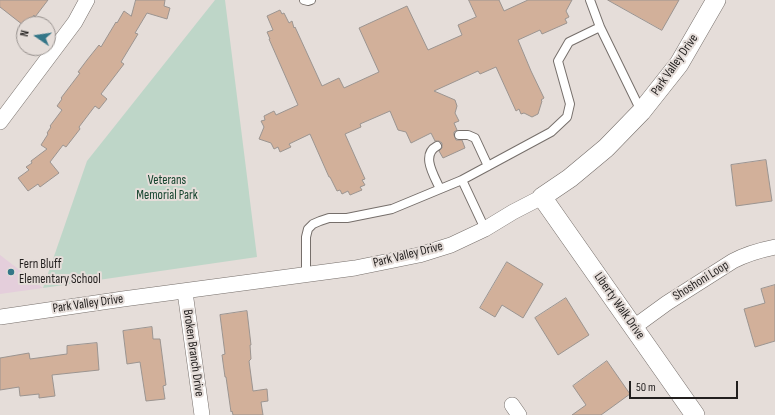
<!DOCTYPE html>
<style>
body{margin:0}
#map{position:relative;width:775px;height:415px;overflow:hidden;background:#e5ddd9;font-family:"Sofia Sans Condensed",sans-serif}
canvas{display:block}
.north{position:absolute;left:16px;top:16px;width:40px;height:40px;box-sizing:border-box;background:#e5ddd9;border:1px solid #97918e;border-radius:50%;rotate:283deg;font-size:11px;font-weight:700;line-height:16px;text-align:center;color:#221f1e}
.north::after{content:'';display:block;margin:auto;width:14px;height:18px;background:#347688;clip-path:polygon(50% 0,100% 100%,50% 72%,0 100%)}
.scale{position:absolute;left:629px;top:381px;width:109px;height:18px;box-sizing:border-box;border:2px solid #221f1e;border-top:0;padding-left:5px;font-size:12px;line-height:14px;white-space:nowrap;color:#221f1e;-webkit-text-stroke:3px #e5ddd9;paint-order:stroke}
</style>
<div id="map">
<canvas width="775" height="415"></canvas>
<div class="north">N</div>
<div class="scale">50 m</div>
</div>
<script>
const context = document.querySelector('canvas').getContext('2d');
context.lineJoin = 'round';
function paint(path, color) { context.fillStyle = color; context.fill(path, 'evenodd'); }
function stroke(path, color, width, dash) { context.strokeStyle = color; context.lineWidth = width; context.lineCap = dash ? 'butt' : 'round'; context.setLineDash(dash || []); context.stroke(path); }
function drawText(font, color, halo, rows, align = 'center') {
  context.font = font + ' "Sofia Sans Condensed",sans-serif'; context.lineWidth = 4; context.setLineDash([]); context.textBaseline = 'middle'; context.strokeStyle = halo; context.fillStyle = color; for (const [text, x, y, turn = 0] of rows) {
    context.save(); context.translate(x, y); context.rotate((+turn || 0) * Math.PI / 180); context.textAlign = isNaN(turn) ? turn : align; if (halo) context.strokeText(text, 0, 0); context.fillText(text, 0, 0); context.restore();
  }
}
const education = new Path2D(`
 M 0,255 L 43,288 L 0,294 Z`);
const green = new Path2D(`
 M 215,0 L 225,0 L 257,257 L 43,288 L 87,161 Z`);
const building = new Path2D(`
 M 0,0 L 48,0 L 35,17 L 34,15 L 29,21 L 28,20 L 23,25 L 0,7 Z
 M 136,0 L 165,0 L 164,6 L 170,8 L 167,19 L 147,13 L 135,33 L 138,34 L 121,62 L 124,64 L 101,94 L 107,99 L 99,109 L 95,106 L 79,127 L 80,129 L 66,147 L 63,145 L 50,162 L 59,173 L 40,187 L 38,184 L 28,191 L 18,178 L 29,170 L 26,167 L 32,163 L 31,161 L 47,149 L 41,145 L 48,134 L 47,133 L 51,127 L 50,126 L 62,110 L 57,106 L 62,99 L 61,98 L 80,73 L 78,72 L 87,60 L 99,45 L 101,47 L 116,22 L 117,23 L 124,11 L 131,16 Z
 M 469,0 L 499,0 L 504,11 L 528,0 L 572,0 L 566,11 L 569,17 L 565,19 L 567,23 L 542,34 L 540,30 L 518,40 L 531,71 L 544,98 L 541,100 L 542,101 L 538,114 L 532,117 L 524,113 L 521,114 L 519,109 L 516,111 L 496,67 L 480,74 L 478,71 L 434,91 L 455,100 L 457,106 L 455,113 L 459,121 L 454,123 L 457,130 L 454,132 L 454,135 L 456,140 L 462,140 L 465,148 L 443,158 L 439,151 L 442,148 L 442,143 L 439,141 L 435,141 L 431,133 L 411,143 L 406,132 L 398,130 L 390,111 L 360,124 L 361,127 L 345,134 L 365,179 L 362,180 L 365,185 L 360,187 L 362,190 L 350,195 L 348,191 L 342,194 L 340,190 L 337,191 L 330,177 L 329,177 L 310,134 L 289,144 L 291,147 L 280,152 L 278,147 L 274,149 L 271,143 L 259,139 L 264,127 L 261,121 L 265,120 L 264,116 L 274,111 L 276,115 L 298,105 L 269,39 L 270,39 L 267,32 L 273,30 L 267,16 L 280,10 L 282,14 L 284,13 L 289,23 L 292,21 L 294,28 L 295,27 L 306,51 L 322,86 L 339,78 L 344,88 L 379,72 L 359,28 L 407,6 L 428,50 L 462,35 L 458,25 L 476,17 Z
 M 608,0 L 679,0 L 662,30 Z
 M 766,160 L 772,201 L 736,206 L 731,165 Z
 M 507,262 L 543,284 L 523,318 L 502,305 L 495,317 L 480,308 Z
 M 775,285 L 775,341 L 755,347 L 744,309 L 765,303 L 761,289 Z
 M 566,298 L 589,335 L 558,355 L 535,318 Z
 M 247,311 L 251,345 L 250,345 L 251,359 L 249,361 L 253,391 L 267,389 L 268,401 L 261,402 L 263,415 L 233,415 L 232,411 L 231,412 L 226,377 L 225,377 L 222,355 L 225,354 L 220,315 Z
 M 152,327 L 153,339 L 160,339 L 166,385 L 163,386 L 165,399 L 146,401 L 140,362 L 127,364 L 123,331 Z
 M 97,343 L 99,370 L 52,375 L 55,396 L 39,398 L 39,394 L 20,396 L 19,387 L 0,390 L 0,358 L 29,353 L 30,359 L 67,354 L 67,346 Z
 M 607,361 L 630,394 L 601,415 L 572,415 L 586,405 L 573,386 Z`);
const service = new Path2D(`
 M 304,0 L 308,1 L 311,0
 M 600,27 L 641,111
 M 459,135 L 468,135 L 475,138 L 488,166
 M 437,146 C 420,155 435,177 440,189
 M 485,229 L 462,180 L 551,132 L 567,117 L 570,104 L 558,61 L 569,42 L 600,27 L 590,0
 M 306,275 L 306,237 L 308,229 L 313,224 L 320,221 L 329,218 L 347,218 L 392,209 L 462,180`);
const minor = new Path2D(`
 M 0,122 L 75,22 L 87,0
 M 185,292 L 202,415
 M 0,317 L 123,299 L 355,268 L 419,255 L 451,245 L 485,229 L 513,212 L 542,197
 M 634,327 L 667,303 L 733,261 C 746,254 760,250 775,247
 M 512,405 L 519,415`);
const tertiary = new Path2D(`
 M 695,415 L 542,197 L 570,178 L 606,148 L 641,112 L 679,64 L 716,0`);
const markers = [
 [11,272,4,"#347688"]
];
const streetNames = [
 ["Park Valley Drive",675,65,-55],
 ["Park Valley Drive",408,255,-14],
 ["Shoshoni Loop",701,281,-32],
 ["Park Valley Drive",88,304,-8],
 ["Liberty Walk Drive",619,306,55],
 ["Broken Branch Drive",193,353,82]
];
const parkNames = [
 ["Veterans",167,181],
 ["Memorial Park",167,196]
];
const poiNames = [
 ["Fern Bluff",19,265],
 ["Elementary School",19,280]
];
paint(education, '#e4cedb');
paint(green, '#bed6c8');
paint(building, '#d2b09a');
stroke(building, '#9b9490', 1);
stroke(service, '#766f6b', 10);
stroke(minor, '#766f6b', 16);
stroke(tertiary, '#766f6b', 20);
stroke(service, '#fff', 8);
stroke(minor, '#fff', 15);
stroke(tertiary, '#fff', 19);
for (const [x, y, r, color] of markers) { const dot = new Path2D(); dot.arc(x, y, r, 0, 2 * Math.PI); context.fillStyle = color; context.fill(dot); stroke(dot, '#e5ddd9', 1.5); }
drawText('13px', '#221f1e', '#e5ddd9', streetNames);
drawText('13px', '#13422c', '#e5ddd9', parkNames);
drawText('13px', '#221f1e', '#e5ddd9', poiNames, 'left');
</script>
